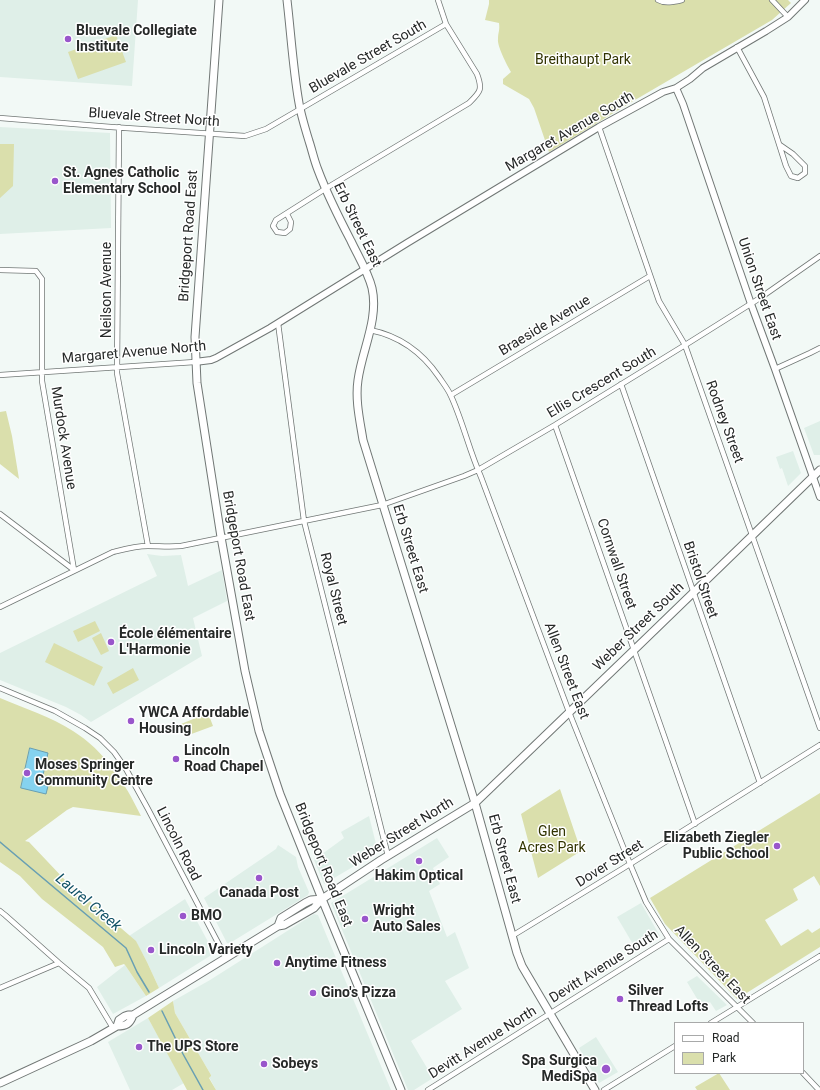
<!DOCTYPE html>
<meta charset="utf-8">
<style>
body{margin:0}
#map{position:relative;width:820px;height:1090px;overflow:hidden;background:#f2f9f6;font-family:Roboto,sans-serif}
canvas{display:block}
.legend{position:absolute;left:674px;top:1022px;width:130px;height:52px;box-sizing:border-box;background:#fff;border:1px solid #a8a9a9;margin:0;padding:5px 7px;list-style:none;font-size:12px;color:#262928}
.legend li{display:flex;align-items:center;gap:8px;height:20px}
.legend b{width:20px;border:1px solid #a8a9a9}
</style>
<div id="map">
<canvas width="820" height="1090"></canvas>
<ul class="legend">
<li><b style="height:5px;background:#fff"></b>Road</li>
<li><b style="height:11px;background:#dadfac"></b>Park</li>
</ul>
</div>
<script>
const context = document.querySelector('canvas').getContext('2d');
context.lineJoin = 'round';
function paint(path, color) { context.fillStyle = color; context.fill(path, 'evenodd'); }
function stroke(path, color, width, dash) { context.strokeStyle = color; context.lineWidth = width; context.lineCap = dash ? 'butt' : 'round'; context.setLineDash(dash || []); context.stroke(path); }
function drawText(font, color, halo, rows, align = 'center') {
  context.font = font + ' Roboto,sans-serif'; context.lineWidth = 3; context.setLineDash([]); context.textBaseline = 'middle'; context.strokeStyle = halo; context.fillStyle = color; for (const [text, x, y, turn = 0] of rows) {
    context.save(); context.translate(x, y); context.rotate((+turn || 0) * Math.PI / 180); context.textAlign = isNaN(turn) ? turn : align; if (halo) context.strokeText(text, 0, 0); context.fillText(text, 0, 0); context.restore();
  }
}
const built = new Path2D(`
 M 0,0 L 138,0 L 132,86 L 0,77 Z
 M 0,127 L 110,133 L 111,228 L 0,234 Z
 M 820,421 L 820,455 L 814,455 L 804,428 Z
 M 793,451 L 801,473 L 788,486 L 782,468 L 780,469 L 776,457 Z
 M 147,554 L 162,556 L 181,555 L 188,586 L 222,570 L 227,601 L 193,618 L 202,656 L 91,722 L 81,715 L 66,707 L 0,680 L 0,653 L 157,576 Z
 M 369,816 L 378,852 L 324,884 L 314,860 L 344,838 L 341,832 Z
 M 437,838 L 449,857 L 433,868 L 440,884 L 429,891 L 447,937 L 455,932 L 469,968 L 445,981 L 462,1009 L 411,1041 L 433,1078 L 414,1090 L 408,1090 L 331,903 Z
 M 278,845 L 296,857 L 298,867 L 309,892 L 308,895 L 230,943 L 227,943 L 204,898 L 276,849 Z
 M 185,899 L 213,951 L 213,954 L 159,988 L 147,962 L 136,942 L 129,936 Z
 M 641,903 L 660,936 L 637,951 L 617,917 Z
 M 314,914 L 318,915 L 391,1090 L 216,1090 L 209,1077 L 211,1076 L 211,1075 L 175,1013 L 173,1001 L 210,980 Z
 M 125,965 L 146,996 L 113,1014 L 97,987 Z
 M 697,976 L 727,1005 L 716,1011 L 710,1002 L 702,1007 L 687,982 Z
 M 148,1018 L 184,1083 L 172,1090 L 130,1090 L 108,1042 Z
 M 596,1037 L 618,1072 L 599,1083 L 579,1048 Z`);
const green = new Path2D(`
 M 489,0 L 788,0 L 791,3 L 772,20 L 635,100 L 549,152 L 534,108 L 529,99 L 503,84 L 503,79 L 511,72 C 507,65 497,46 498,39 C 498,32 500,31 499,23 L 485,20 L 489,4 Z
 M 116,35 L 126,62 L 78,79 L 68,52 Z
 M 0,144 L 14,144 L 13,186 L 0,198 Z
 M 6,411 L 12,436 L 19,479 L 0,464 L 0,412 Z
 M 95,621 L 100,631 L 78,642 L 73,631 Z
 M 101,633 L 109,651 L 101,655 L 92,638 Z
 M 54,643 L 103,667 L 94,686 L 45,662 Z
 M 133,668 L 139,680 L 113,694 L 107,683 Z
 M 0,698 C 24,708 51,717 73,731 C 105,751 125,783 141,816 L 73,807 L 67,810 L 25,841 L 29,842 L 65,880 L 136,941 L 147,962 L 159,988 L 146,996 L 125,965 L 124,964 L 115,967 L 103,947 L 42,899 L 20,876 L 0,862 Z
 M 208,713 L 213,726 L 186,736 L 181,724 Z
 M 560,789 L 581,851 L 538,878 L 521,814 Z
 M 820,793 L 820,886 L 814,876 L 793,889 L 798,900 L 765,920 L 781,946 L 808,929 L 812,933 L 820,928 L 820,947 L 737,999 L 665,924 L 650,898 Z
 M 173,1001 L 175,1013 L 211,1075 L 211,1076 L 209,1078 L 216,1090 L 187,1090 L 148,1018 Z
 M 719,1073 L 730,1090 L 697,1090 L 695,1087 Z`);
const water = new Path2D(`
 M 30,748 L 48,753 L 41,784 L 48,786 L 46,794 L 21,788 Z`);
const stream = new Path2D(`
 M 0,842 L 126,948 L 137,972 L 149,992
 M 162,1011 L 183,1054 L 203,1090`);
const minor = new Path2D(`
 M 658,0 C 665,4 674,2 682,0
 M 772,0 L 788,17
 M 737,47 L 764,97 L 786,166 L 791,176 L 798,178 L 805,173 L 805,166 L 793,154 L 780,145
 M 0,118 L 111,127 L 245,136 L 266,129 L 446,24
 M 119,127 L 117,373 L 148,546
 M 599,127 L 659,301 L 685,345 L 820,728
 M 287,214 L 291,222 L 290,229 L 285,233 L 277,232 L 273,226 L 276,220 L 325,189 L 469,103 C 480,92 483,90 477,74 L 446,24 L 438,0
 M 0,270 L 36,271 L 42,279 L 42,381 L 74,570
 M 278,323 L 304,521 L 388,856
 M 370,330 C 400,336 422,352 439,377 C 443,383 448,389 451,396 C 463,422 469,450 481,477 L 569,712 L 630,864 L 646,902 L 669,939 L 753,1023
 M 775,369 L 810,353 L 820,348
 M 0,375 L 195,362
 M 621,384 L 760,783
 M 451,395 L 650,276
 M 555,425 L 695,824
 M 0,514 L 74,570
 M 0,607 L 113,552 C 125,549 136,546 148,546 C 159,546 170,547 181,546 L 382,505 L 464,476 L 478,470 L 555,425 L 690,342 L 760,298 L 820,256
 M 0,688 L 55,711 L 85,728 L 100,738 L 114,752 L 126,769 L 148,809 L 226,958
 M 0,911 L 5,915 L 59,963 L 89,988 L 113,1028
 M 512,936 L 622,869 L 820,745
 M 0,988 L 59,963
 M 711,1023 L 820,956
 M 803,1073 L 819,1090
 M 428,1090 L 669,939
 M 604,1090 L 675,1046`);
const tertiary = new Path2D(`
 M 676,88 L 683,104 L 751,304 L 775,369 L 820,497
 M 195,362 L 211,360 L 216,358 L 270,328 L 407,243 L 599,127 L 663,92 L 676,88 L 690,79 L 703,68 L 766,31 L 788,17 L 805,0`);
const secondary = new Path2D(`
 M 219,0 L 195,337 L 197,383 L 221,537 L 245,671 L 259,731 L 280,794 L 322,899 L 401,1090
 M 287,0 C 291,34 293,69 299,103 C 301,115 305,128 309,141 C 312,150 314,160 318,170 C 327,194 339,218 351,241 C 358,256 368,272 372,288 C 379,319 362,350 358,380 C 355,400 360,421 363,440 L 475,803 L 517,953 L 522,966 L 595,1090
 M 278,926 L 281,918 L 305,903 L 311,900 L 322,899
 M 117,1026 C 126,1026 130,1024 133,1015
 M 0,1083 L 91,1041 L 117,1026 L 119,1020 L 125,1016 L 128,1015 L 133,1015 L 278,926 L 284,925 L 314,908 L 322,899 L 381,860 L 475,803 L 634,650 L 820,470`);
const markers = [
 [68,39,4,"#9956cb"],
 [55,181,4,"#9956cb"],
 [111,642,4,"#9956cb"],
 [131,721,4,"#9956cb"],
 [176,759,4,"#9956cb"],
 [27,773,4,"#9956cb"],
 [777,846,4,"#9956cb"],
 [419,861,4,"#9956cb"],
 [259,878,4,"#9956cb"],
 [183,916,4,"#9956cb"],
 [365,919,4,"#9956cb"],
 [151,950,4,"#9956cb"],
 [277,963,4,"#9956cb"],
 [313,993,4,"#9956cb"],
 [620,999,4,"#9956cb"],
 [139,1047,4,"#9956cb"],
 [264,1064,4,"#9956cb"],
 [606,1069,5,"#9956cb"]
];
const poiNames = [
 ["Bluevale Collegiate",76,31],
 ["Institute",76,47],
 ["St. Agnes Catholic",63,173],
 ["Elementary School",63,189],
 ["École élémentaire",119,634],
 ["L'Harmonie",119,650],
 ["YWCA Affordable",139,713],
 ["Housing",139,729],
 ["Lincoln",184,751],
 ["Road Chapel",184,767],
 ["Moses Springer",35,765],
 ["Community Centre",35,781],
 ["Elizabeth Ziegler",769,838,"right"],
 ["Public School",769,854,"right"],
 ["Hakim Optical",419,876,"center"],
 ["Canada Post",259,893,"center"],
 ["Wright",373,911],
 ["Auto Sales",373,927],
 ["BMO",191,916],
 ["Lincoln Variety",159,950],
 ["Anytime Fitness",285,963],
 ["Silver",628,991],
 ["Thread Lofts",628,1007],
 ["Gino's Pizza",321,993],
 ["The UPS Store",147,1047],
 ["Spa Surgica",597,1061,"right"],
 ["MediSpa",597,1077,"right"],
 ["Sobeys",272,1064]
];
const streetNames = [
 ["Bluevale Street South",368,57,-30],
 ["Bluevale Street North",154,118,4],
 ["Margaret Avenue South",570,132,-30],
 ["Erb Street East",357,225,64],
 ["Bridgeport Road East",189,236,-86],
 ["Union Street East",759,289,71],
 ["Neilson Avenue",107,290,-90],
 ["Braeside Avenue",545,326,-31],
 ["Margaret Avenue North",134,353,-5],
 ["Ellis Crescent South",602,383,-31],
 ["Rodney Street",724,422,70],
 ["Murdock Avenue",63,438,81],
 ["Erb Street East",410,549,73],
 ["Bridgeport Road East",238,556,80],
 ["Cornwall Street",616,564,71],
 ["Bristol Street",700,580,71],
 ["Royal Street",333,589,76],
 ["Weber Street South",639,627,-44],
 ["Allen Street East",566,671,69],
 ["Weber Street North",402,833,-32],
 ["Lincoln Road",178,844,63],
 ["Erb Street East",504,859,75],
 ["Dover Street",610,864,-32],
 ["Bridgeport Road East",323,865,68],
 ["Allen Street East",712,965,46],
 ["Devitt Avenue South",604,967,-32],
 ["Devitt Avenue North",483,1043,-32]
];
const parkNames = [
 ["Breithaupt Park",583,60],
 ["Glen",552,832],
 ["Acres Park",552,848]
];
const waterNames = [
 ["Laurel Creek",88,903,40]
];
paint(built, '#dfefe8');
paint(green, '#dadfac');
paint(water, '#85d2ef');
stroke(water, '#689fb3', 1);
stroke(stream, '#689fb3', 1.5);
stroke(minor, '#717775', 6);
stroke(tertiary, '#717775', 8);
stroke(secondary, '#717775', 9);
stroke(minor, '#fff', 4.5);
stroke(tertiary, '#fff', 6);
stroke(secondary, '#fff', 7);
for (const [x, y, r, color] of markers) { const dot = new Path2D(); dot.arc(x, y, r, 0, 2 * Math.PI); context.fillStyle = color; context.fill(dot); stroke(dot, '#fff', 1.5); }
drawText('bold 14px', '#262928', '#fff', poiNames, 'left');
drawText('14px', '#262928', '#fff', streetNames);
drawText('14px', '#313300', '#fff', parkNames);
drawText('italic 15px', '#135367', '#fff', waterNames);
</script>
